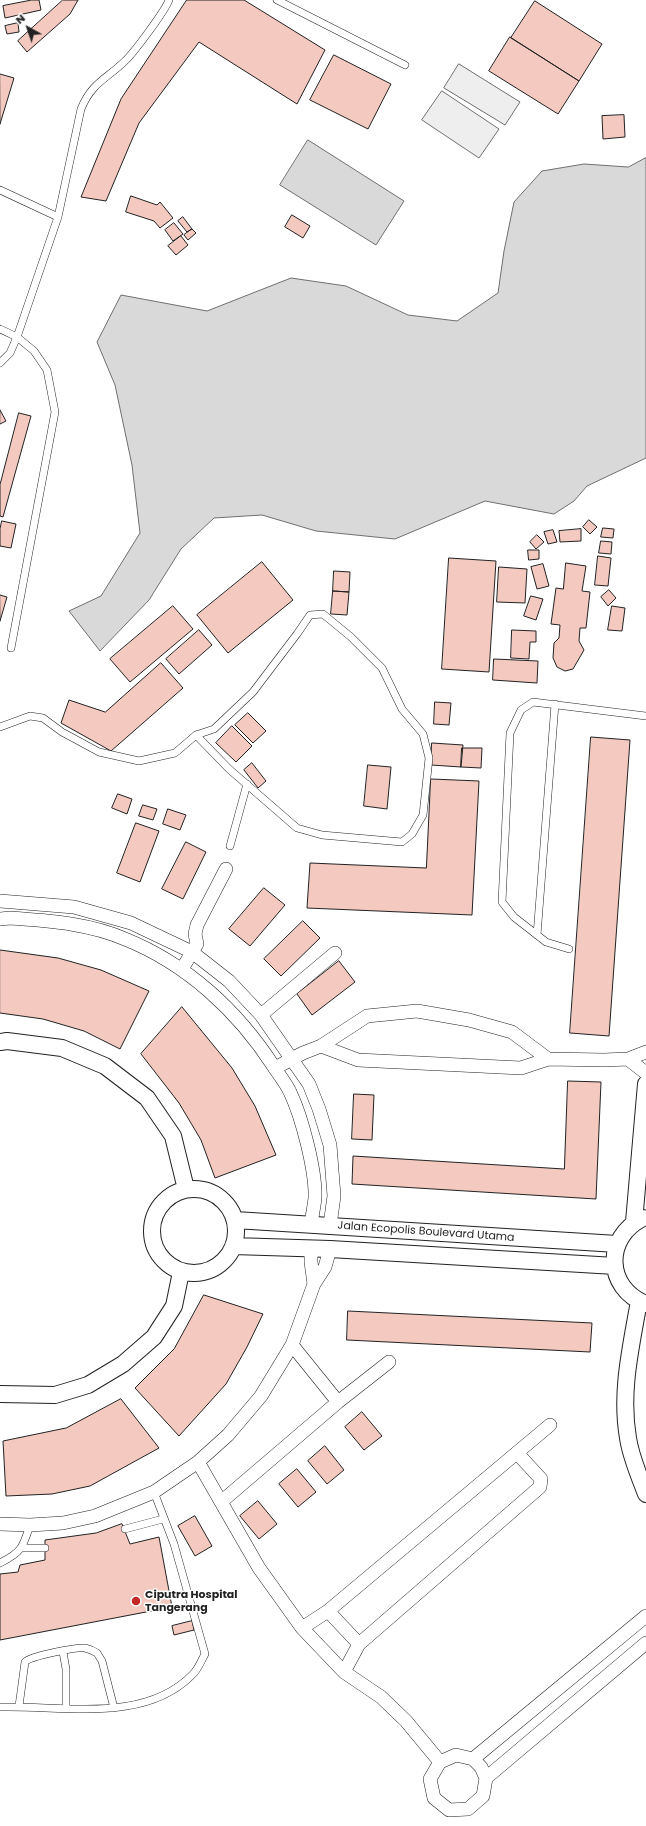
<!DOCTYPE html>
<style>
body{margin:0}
#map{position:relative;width:646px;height:1826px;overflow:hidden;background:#fff;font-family:Poppins,sans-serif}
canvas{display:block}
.north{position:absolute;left:8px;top:8px;width:40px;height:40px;-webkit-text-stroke:3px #fff;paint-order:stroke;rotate:320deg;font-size:11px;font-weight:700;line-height:16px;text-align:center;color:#222}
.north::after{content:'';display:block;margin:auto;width:14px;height:18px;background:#222;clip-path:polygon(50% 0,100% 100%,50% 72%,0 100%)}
</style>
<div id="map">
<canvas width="646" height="1826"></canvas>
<div class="north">N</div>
</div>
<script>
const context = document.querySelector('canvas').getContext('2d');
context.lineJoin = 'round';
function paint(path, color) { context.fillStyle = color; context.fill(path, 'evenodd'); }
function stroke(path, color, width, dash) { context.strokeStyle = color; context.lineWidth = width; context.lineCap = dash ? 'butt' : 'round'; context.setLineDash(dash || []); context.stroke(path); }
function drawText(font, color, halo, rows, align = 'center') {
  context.font = font + ' Poppins,sans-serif'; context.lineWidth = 3; context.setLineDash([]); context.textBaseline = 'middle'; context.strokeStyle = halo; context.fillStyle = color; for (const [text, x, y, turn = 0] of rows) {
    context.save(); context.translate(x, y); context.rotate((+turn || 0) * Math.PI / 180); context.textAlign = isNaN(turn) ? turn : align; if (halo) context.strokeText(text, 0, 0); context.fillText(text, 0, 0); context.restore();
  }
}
const green = new Path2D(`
 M 459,64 L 520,102 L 505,125 L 444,88 Z
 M 442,91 L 499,129 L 479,158 L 422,120 Z`);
const water = new Path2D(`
 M 308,140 L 404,201 L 376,245 L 280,185 Z
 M 646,158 L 646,458 L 587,486 L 574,501 L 554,514 L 485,501 L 395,539 L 316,531 L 262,515 L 214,518 L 181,549 L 149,600 L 100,651 L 69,611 L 101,596 L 140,533 L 132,465 L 115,385 L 97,342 L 121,295 L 207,311 L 291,278 L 346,286 L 408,315 L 457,321 L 498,293 L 504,251 L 514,202 L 542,171 L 584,164 L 628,167 Z`);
const building = new Path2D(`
 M 32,0 L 39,0 L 41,10 L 5,18 L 3,6 Z
 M 63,0 L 78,0 L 70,14 L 27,52 L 18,41 Z
 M 187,0 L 244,0 L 325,50 L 297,104 L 199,42 L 139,123 L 106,201 L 81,197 L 121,99 Z
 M 535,1 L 602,44 L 579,81 L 511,38 Z
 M 18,23 L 19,32 L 7,34 L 5,26 Z
 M 510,37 L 579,81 L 558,114 L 489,71 Z
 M 334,55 L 391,84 L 368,129 L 310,100 Z
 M 0,74 L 14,78 L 0,124 Z
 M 624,115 L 625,137 L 603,139 L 602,116 Z
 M 131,196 L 157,205 L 160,202 L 173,218 L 160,228 L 154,221 L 126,212 Z
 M 292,215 L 310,226 L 303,238 L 285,227 Z
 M 183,217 L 192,229 L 187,232 L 178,221 Z
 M 174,223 L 183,234 L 173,241 L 165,230 Z
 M 192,229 L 196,233 L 188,240 L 184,235 Z
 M 181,236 L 188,245 L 176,255 L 168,246 Z
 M 0,410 L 6,421 L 0,424 Z
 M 19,413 L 31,416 L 3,517 L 0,516 L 0,485 Z
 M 589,520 L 597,527 L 590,534 L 583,527 Z
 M 2,521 L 16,524 L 11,548 L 0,546 L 0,529 Z
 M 603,528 L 614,529 L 613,538 L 601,537 Z
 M 581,529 L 581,541 L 560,542 L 559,531 Z
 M 553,530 L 557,542 L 548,544 L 544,532 Z
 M 537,535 L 544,542 L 536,549 L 530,542 Z
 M 601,541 L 612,542 L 611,554 L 599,553 Z
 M 528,550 L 539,550 L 539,559 L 529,560 Z
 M 598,556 L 611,558 L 608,586 L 595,585 Z
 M 449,558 L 496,561 L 489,672 L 442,669 Z
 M 262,562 L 293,600 L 228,653 L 197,615 Z
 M 566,563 L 586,566 L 582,591 L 590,592 L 586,628 L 580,628 L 579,641 L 584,650 L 573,669 L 565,671 L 557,667 L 553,658 L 554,643 L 559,638 L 560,625 L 551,624 L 556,588 L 563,589 Z
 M 543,564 L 549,586 L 537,589 L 531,567 Z
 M 499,567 L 527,569 L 525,603 L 497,602 Z
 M 334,571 L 350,572 L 349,592 L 333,591 Z
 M 609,590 L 616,598 L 608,606 L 601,597 Z
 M 333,591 L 349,592 L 347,615 L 331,614 Z
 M 0,595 L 7,597 L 0,621 Z
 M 531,596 L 543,599 L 536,620 L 524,616 Z
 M 173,606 L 193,629 L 130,682 L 110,659 Z
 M 612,606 L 625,608 L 622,631 L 608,630 Z
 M 199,630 L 212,645 L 179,674 L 166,659 Z
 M 512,630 L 536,631 L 536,642 L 530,642 L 529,659 L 511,658 Z
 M 494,659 L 538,661 L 537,683 L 493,680 Z
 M 161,663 L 183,688 L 111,751 L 61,723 L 69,700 L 105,712 Z
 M 435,702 L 451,703 L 449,725 L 434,724 Z
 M 248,713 L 266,731 L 253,743 L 235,725 Z
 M 232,726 L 252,746 L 236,762 L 216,743 Z
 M 591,737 L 630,740 L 609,1036 L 570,1033 Z
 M 432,743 L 463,745 L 461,767 L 431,765 Z
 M 462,748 L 482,748 L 481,768 L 461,767 Z
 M 252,763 L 266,781 L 258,788 L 244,770 Z
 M 368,765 L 391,767 L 387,809 L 364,806 Z
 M 431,779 L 479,781 L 472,915 L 307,908 L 310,863 L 426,868 Z
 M 118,794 L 132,799 L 127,814 L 112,808 Z
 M 143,805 L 157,809 L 153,820 L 139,816 Z
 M 168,809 L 186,815 L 180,830 L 163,824 Z
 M 136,823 L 159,831 L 140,882 L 117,873 Z
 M 186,842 L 206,852 L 183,899 L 162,889 Z
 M 264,888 L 285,905 L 250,946 L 229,929 Z
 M 303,921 L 320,938 L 281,976 L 264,959 Z
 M 0,950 L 58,958 L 101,970 L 149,991 L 120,1049 L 84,1031 L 43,1019 L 0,1013 Z
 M 339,961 L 355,982 L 312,1015 L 297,994 Z
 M 182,1007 L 232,1068 L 255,1106 L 276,1155 L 215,1178 L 201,1140 L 179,1103 L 141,1054 Z
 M 568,1081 L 601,1082 L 596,1199 L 352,1184 L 353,1156 L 564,1169 Z
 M 354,1094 L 374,1095 L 372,1140 L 352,1139 Z
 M 204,1295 L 263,1314 L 247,1347 L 226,1384 L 179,1436 L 135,1388 L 174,1349 Z
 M 348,1311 L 592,1323 L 590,1352 L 347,1340 Z
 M 121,1399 L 159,1448 L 90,1486 L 52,1494 L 6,1496 L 3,1441 L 66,1428 Z
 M 362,1412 L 382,1436 L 364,1450 L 345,1427 Z
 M 325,1446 L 344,1470 L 327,1484 L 308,1461 Z
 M 297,1469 L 316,1492 L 298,1507 L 279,1484 Z
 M 258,1501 L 277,1524 L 259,1539 L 240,1516 Z
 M 195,1516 L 212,1546 L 195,1556 L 178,1526 Z
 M 122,1524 L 130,1544 L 159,1537 L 172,1607 L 0,1640 L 0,1574 L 18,1572 L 20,1565 L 45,1560 L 45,1540 L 96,1533 Z
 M 192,1621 L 194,1630 L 174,1635 L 172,1626 Z`);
const service = new Path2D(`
 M 277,0 L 405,65
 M 0,190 L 58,217
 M 0,329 L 17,337 L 34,351 L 47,370 L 55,412 L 11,648
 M 0,363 L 10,353 L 17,337 L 58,217 L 81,109 C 92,82 107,79 126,60 C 135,51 165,11 169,0
 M 0,727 L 30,716 L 43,718 L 62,732 L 99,752 L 139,761 L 175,753 L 196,735 L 214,729 L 253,692 L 297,634 L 310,615 L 323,614 L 351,637 L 382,668 L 402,709 L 423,734 L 429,758 L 423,815 L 412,834 L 402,842 L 322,835 L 297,828 L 229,769 L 196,735
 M 230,846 L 247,784
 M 537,935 L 555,704
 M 569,949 L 546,942 L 514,917 L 502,902 L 510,733 L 521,710 L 533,702 L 646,716
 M 125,1529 L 163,1519
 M 23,1548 L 45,1548
 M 0,1563 C 22,1552 23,1547 30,1525
 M 63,1652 L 66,1669 L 66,1708
 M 19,1706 L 25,1662 C 30,1656 77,1647 85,1648 C 89,1649 94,1651 97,1653 L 102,1661 L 114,1708
 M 0,1707 C 62,1705 144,1724 192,1675 C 198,1670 201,1661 205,1654 L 174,1544 L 154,1492`);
const minor = new Path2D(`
 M 0,901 L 74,907 L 131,923 L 192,952 L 229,981 L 261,1015 L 309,1084 L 319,1109 L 330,1145 L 334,1196 L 330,1225
 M 0,919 L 10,918 C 49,921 88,923 125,939 C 187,964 238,1011 274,1067 C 279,1075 286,1083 290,1092 C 302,1117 316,1171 315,1198 C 314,1207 312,1216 311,1225
 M 182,969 L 197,944 L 195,934 L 197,925 L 226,869
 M 261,1015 L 335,953
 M 321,1046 L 358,1060 L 521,1068 L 548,1059 L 604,1060 L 628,1059 L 646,1052
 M 628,1059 L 646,1073
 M 275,1068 L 303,1053 L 321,1046 L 367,1016 L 417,1011 L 469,1020 L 512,1032 L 548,1059
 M 314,1284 L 325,1267 L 330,1249
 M 292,1345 L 338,1402
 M 198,1462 L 259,1568 L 302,1628 L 344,1672 L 381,1697 L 406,1721 L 440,1762
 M 221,1502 L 338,1402 L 389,1362
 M 0,1524 L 30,1525 L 63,1523 L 95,1516 L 154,1492 L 198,1462 L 228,1435 L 261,1396 L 292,1345 L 314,1284 L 311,1262 L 311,1249
 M 328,1611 L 359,1644
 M 302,1628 L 328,1611 L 550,1425
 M 344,1672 L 359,1644 L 540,1487 L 541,1479 L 517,1453
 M 456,1755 L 473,1759 L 481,1767 L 486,1778 L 483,1796 L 468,1809 L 449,1810 L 434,1798 L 430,1779 L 440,1762 Z
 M 473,1759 L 646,1616
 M 486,1778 L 646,1643`);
const tertiary = new Path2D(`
 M 0,1042 L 7,1041 L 62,1048 L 105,1066 L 147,1098 L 173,1136 L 186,1189
 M152 1231a42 42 0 1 1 84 0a42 42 0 1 1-84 0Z
 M 643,1218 C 604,1237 605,1288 646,1304
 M 235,1220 L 617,1244
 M 634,1222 L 646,1084
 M 233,1246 L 330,1249 L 615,1266
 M 639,1301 C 631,1347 620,1392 628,1438 C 631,1458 639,1475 646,1494
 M 0,1394 L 55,1395 L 88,1385 L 123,1364 L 154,1337 L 174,1306 L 181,1272`);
const markers = [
 [136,1601,5,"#c62828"]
];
const streetNames = [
 ["Jalan Ecopolis Boulevard Utama",426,1232,4]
];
const poiNames = [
 ["Ciputra Hospital",145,1595],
 ["Tangerang",145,1608]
];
paint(green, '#eee');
stroke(green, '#6f6f6f', 1);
paint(water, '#d9d9d9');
stroke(water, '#6f6f6f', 1);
paint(building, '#f3c9c0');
stroke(building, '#222', 1);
stroke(service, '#222', 8);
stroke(minor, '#222', 14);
stroke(tertiary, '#222', 18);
stroke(service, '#fff', 7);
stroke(minor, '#fff', 13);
stroke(tertiary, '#fff', 16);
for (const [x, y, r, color] of markers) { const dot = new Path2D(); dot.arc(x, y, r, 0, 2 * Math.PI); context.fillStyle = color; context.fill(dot); stroke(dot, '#fff', 1.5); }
drawText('11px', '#222', '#fff', streetNames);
drawText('bold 11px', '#222', '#fff', poiNames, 'left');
</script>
